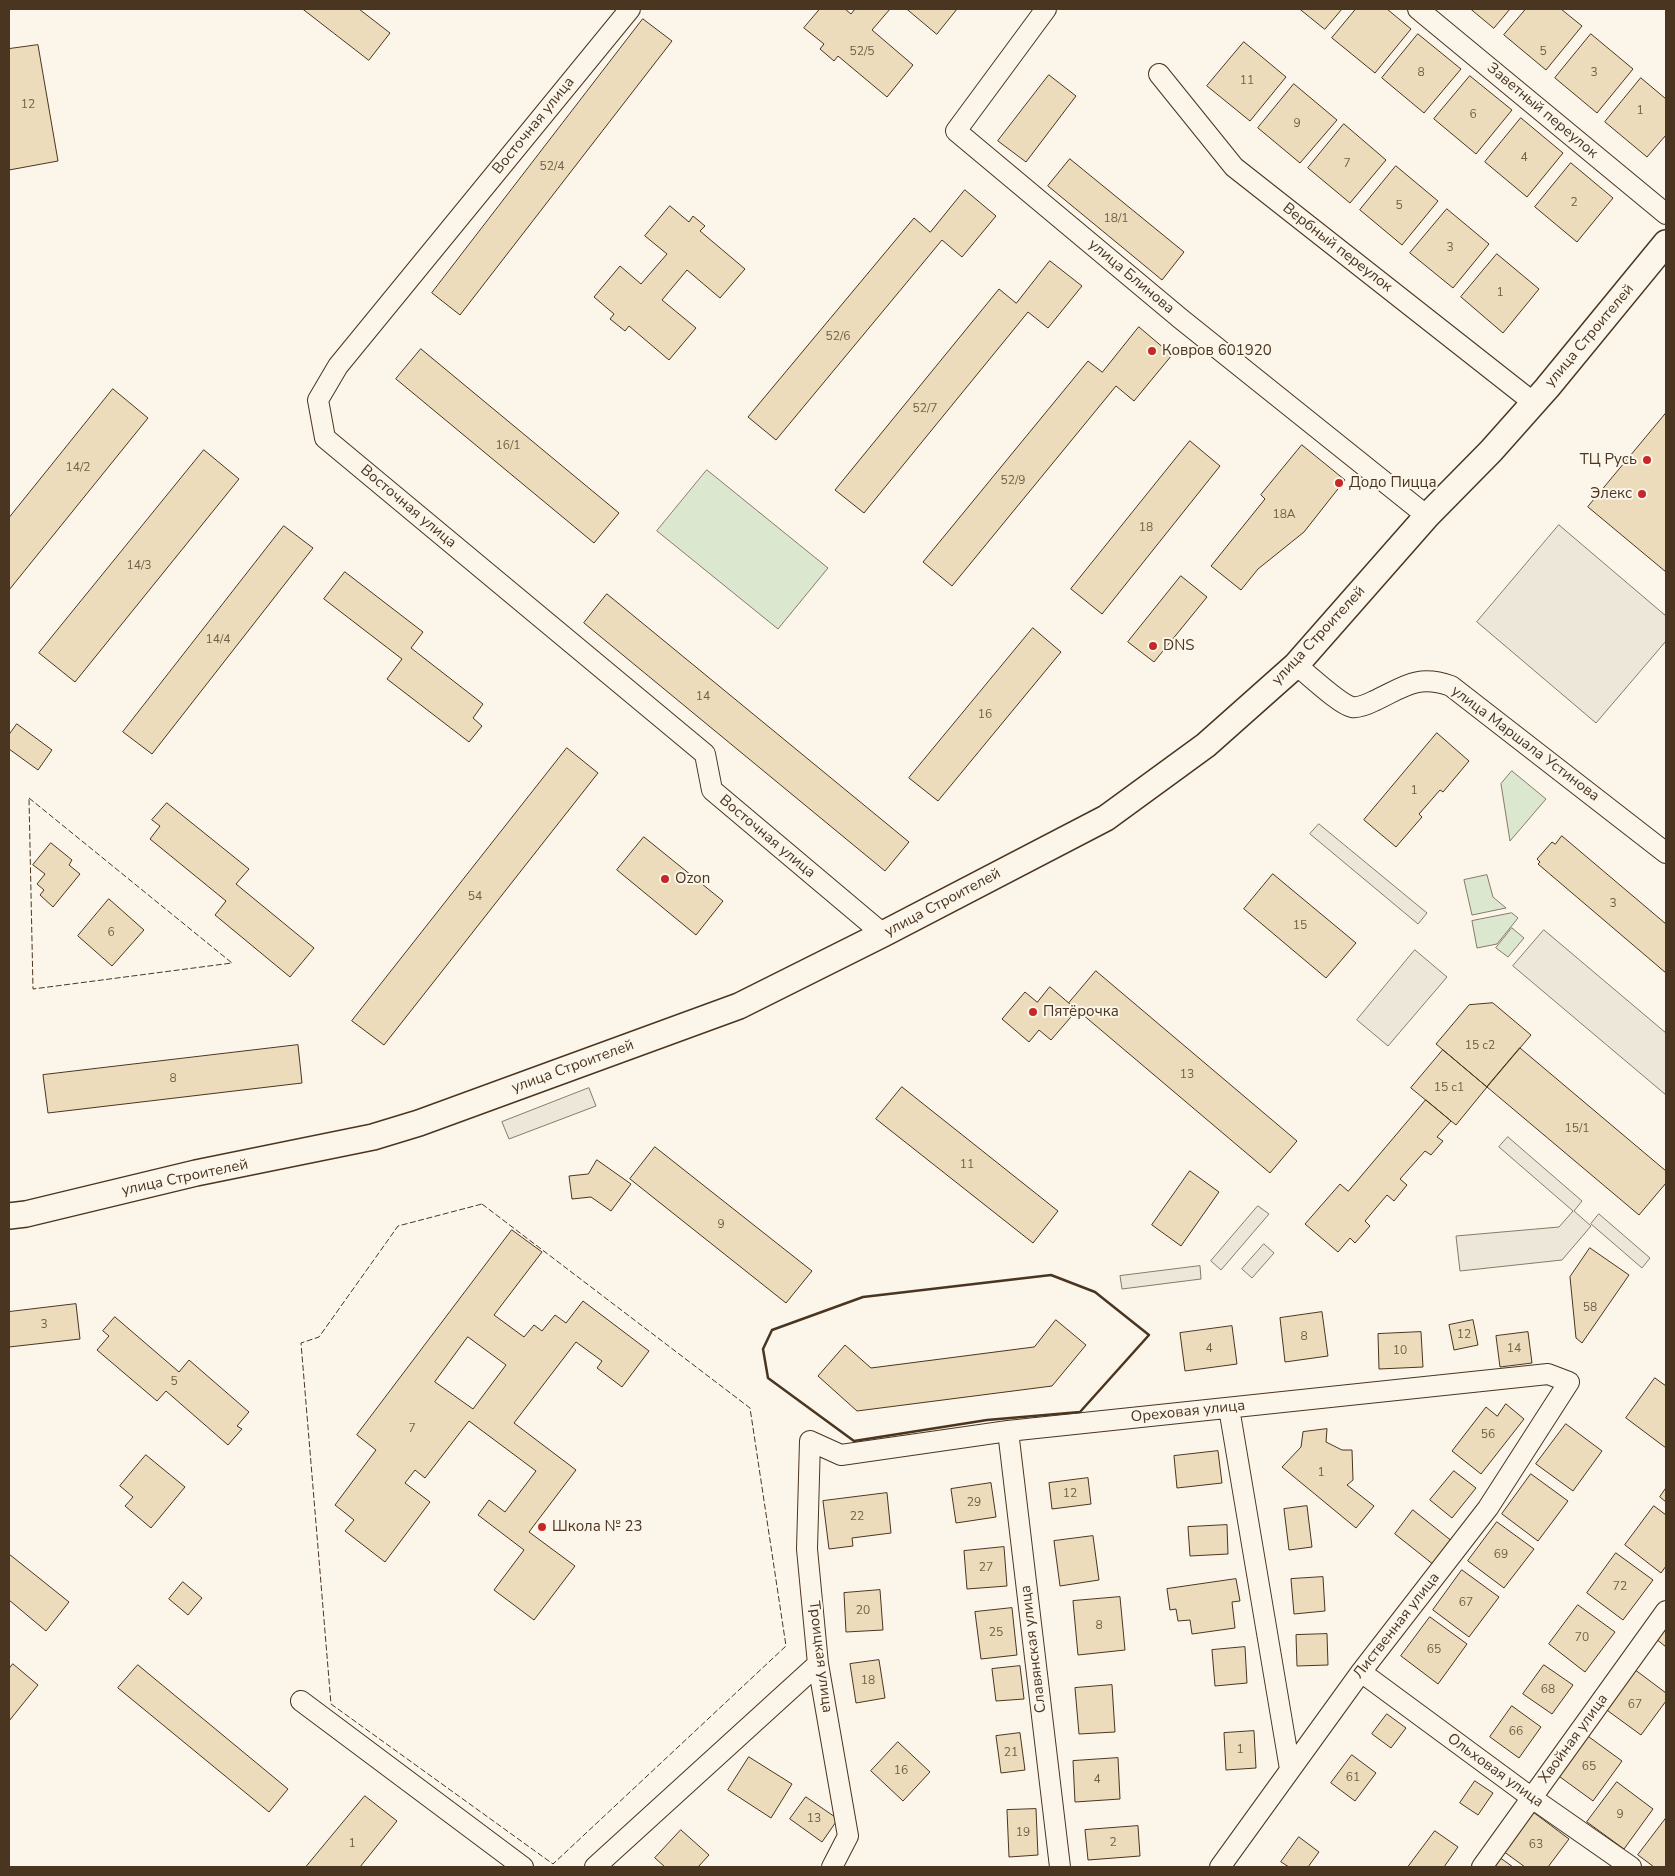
<!DOCTYPE html>
<meta charset="utf-8">
<style>
body{margin:0}
#map{position:relative;width:1675px;height:1876px;overflow:hidden;background:#fbf6e9;font-family:"Nunito Sans",sans-serif}
canvas{display:block}
.frame{position:absolute;inset:0;border:10px solid #4a3520;pointer-events:none}
</style>
<div id="map">
<canvas width="1675" height="1876"></canvas>
<div class="frame"></div>
</div>
<script>
const context = document.querySelector('canvas').getContext('2d');
context.lineJoin = 'round';
function paint(path, color) { context.fillStyle = color; context.fill(path, 'evenodd'); }
function stroke(path, color, width, dash) { context.strokeStyle = color; context.lineWidth = width; context.lineCap = dash ? 'butt' : 'round'; context.setLineDash(dash || []); context.stroke(path); }
function drawText(font, color, halo, rows, align = 'center') {
  context.font = font + ' "Nunito Sans",sans-serif'; context.lineWidth = 4; context.setLineDash([]); context.textBaseline = 'middle'; context.strokeStyle = halo; context.fillStyle = color; for (const [text, x, y, turn = 0] of rows) {
    context.save(); context.translate(x, y); context.rotate((+turn || 0) * Math.PI / 180); context.textAlign = isNaN(turn) ? turn : align; if (halo) context.strokeText(text, 0, 0); context.fillText(text, 0, 0); context.restore();
  }
}
const green = new Path2D(`
 M 707,470 L 828,568 L 778,629 L 657,531 Z
 M 1512,771 L 1546,799 L 1510,841 L 1501,784 Z
 M 1487,875 L 1493,897 L 1506,908 L 1472,915 L 1464,880 Z
 M 1512,913 L 1518,918 L 1497,944 L 1477,948 L 1472,921 Z
 M 1512,928 L 1524,938 L 1508,957 L 1496,948 Z`);
const parking = new Path2D(`
 M 1559,525 L 1666,616 L 1666,641 L 1596,723 L 1477,622 Z
 M 1319,824 L 1427,913 L 1418,924 L 1310,834 Z
 M 1544,930 L 1666,1033 L 1666,1095 L 1513,966 Z
 M 1415,950 L 1447,977 L 1388,1046 L 1357,1020 Z
 M 589,1088 L 596,1106 L 509,1139 L 502,1122 Z
 M 1508,1137 L 1582,1201 L 1574,1211 L 1591,1226 L 1562,1260 L 1460,1271 L 1456,1236 L 1559,1227 L 1573,1211 L 1499,1147 Z
 M 1258,1206 L 1269,1214 L 1221,1270 L 1211,1261 Z
 M 1599,1214 L 1650,1258 L 1642,1268 L 1591,1224 Z
 M 1264,1244 L 1274,1253 L 1252,1278 L 1242,1269 Z
 M 1200,1266 L 1201,1279 L 1122,1289 L 1120,1276 Z`);
const building = new Path2D(`
 M 303,9 L 359,9 L 390,33 L 369,60 Z
 M 820,9 L 845,9 L 851,14 L 855,9 L 890,9 L 872,30 L 913,65 L 887,97 L 838,56 L 834,61 L 820,49 L 824,44 L 804,28 Z
 M 907,9 L 957,9 L 937,34 Z
 M 1300,9 L 1342,9 L 1325,29 Z
 M 1356,9 L 1387,9 L 1411,29 L 1375,73 L 1332,38 Z
 M 1471,9 L 1510,9 L 1494,28 Z
 M 1526,9 L 1561,9 L 1582,26 L 1546,70 L 1504,35 Z
 M 643,19 L 672,41 L 460,315 L 432,293 Z
 M 1418,34 L 1461,69 L 1424,113 L 1382,78 Z
 M 1591,34 L 1633,69 L 1597,113 L 1555,78 Z
 M 1244,42 L 1286,77 L 1250,121 L 1207,86 Z
 M 38,45 L 58,161 L 9,170 L 9,49 Z
 M 1049,75 L 1076,96 L 1026,162 L 998,141 Z
 M 1470,76 L 1512,110 L 1476,154 L 1434,119 Z
 M 1641,78 L 1666,99 L 1666,135 L 1647,157 L 1605,122 Z
 M 1294,84 L 1337,120 L 1300,163 L 1258,128 Z
 M 1521,118 L 1563,153 L 1527,197 L 1485,162 Z
 M 1344,124 L 1386,160 L 1350,203 L 1308,168 Z
 M 1070,159 L 1184,252 L 1162,280 L 1048,186 Z
 M 1571,163 L 1613,198 L 1577,242 L 1535,207 Z
 M 1396,166 L 1438,201 L 1402,245 L 1360,210 Z
 M 965,190 L 996,216 L 962,257 L 942,240 L 776,440 L 748,417 L 914,218 L 930,232 Z
 M 670,206 L 689,222 L 693,216 L 705,226 L 700,231 L 745,269 L 720,298 L 687,270 L 662,300 L 696,328 L 669,360 L 629,326 L 625,331 L 610,319 L 614,314 L 594,297 L 620,266 L 641,284 L 667,254 L 645,236 Z
 M 1447,209 L 1489,244 L 1453,288 L 1410,253 Z
 M 1497,254 L 1539,289 L 1503,333 L 1461,297 Z
 M 1050,261 L 1082,286 L 1048,328 L 1028,312 L 864,513 L 835,490 L 999,289 L 1016,303 Z
 M 1139,327 L 1172,355 L 1134,401 L 1116,386 L 952,586 L 923,562 L 1088,361 L 1102,372 Z
 M 421,349 L 619,513 L 594,543 L 396,379 Z
 M 113,389 L 148,418 L 9,590 L 9,518 Z
 M 1666,413 L 1666,572 L 1588,507 Z
 M 1190,441 L 1220,466 L 1102,614 L 1071,589 Z
 M 1302,445 L 1345,480 L 1304,532 L 1258,569 L 1241,590 L 1211,566 L 1265,499 L 1261,495 Z
 M 204,450 L 239,479 L 75,682 L 39,653 Z
 M 284,526 L 313,548 L 152,754 L 123,732 Z
 M 345,572 L 423,632 L 411,648 L 483,704 L 473,718 L 482,726 L 469,742 L 387,679 L 402,659 L 324,599 Z
 M 1181,576 L 1207,597 L 1154,662 L 1128,642 Z
 M 607,594 L 909,842 L 885,871 L 584,623 Z
 M 1033,628 L 1061,652 L 938,801 L 909,778 Z
 M 17,724 L 52,750 L 38,770 L 9,749 L 9,735 Z
 M 1437,733 L 1469,761 L 1443,792 L 1440,790 L 1419,814 L 1422,817 L 1396,847 L 1364,820 Z
 M 567,748 L 598,773 L 384,1045 L 352,1021 Z
 M 167,803 L 249,869 L 236,884 L 314,948 L 290,977 L 215,915 L 226,901 L 150,839 L 160,826 L 152,820 Z
 M 1562,836 L 1666,924 L 1666,973 L 1538,864 L 1540,862 L 1537,859 L 1552,842 L 1555,844 Z
 M 644,837 L 723,901 L 696,935 L 617,870 Z
 M 51,843 L 72,860 L 69,865 L 80,874 L 53,907 L 40,895 L 44,890 L 37,884 L 45,874 L 33,865 Z
 M 1273,874 L 1356,943 L 1326,978 L 1244,909 Z
 M 109,899 L 144,930 L 112,966 L 78,936 Z
 M 1096,971 L 1297,1141 L 1270,1173 L 1069,1003 Z
 M 1050,987 L 1077,1010 L 1051,1040 L 1039,1030 L 1029,1042 L 1002,1019 L 1025,992 L 1037,1002 Z
 M 1493,1003 L 1531,1035 L 1487,1087 L 1436,1044 L 1469,1005 Z
 M 298,1045 L 302,1083 L 48,1113 L 43,1075 Z
 M 1520,1048 L 1666,1171 L 1666,1183 L 1639,1215 L 1487,1087 Z
 M 1443,1050 L 1487,1087 L 1456,1125 L 1411,1088 Z
 M 902,1087 L 1058,1211 L 1033,1243 L 876,1119 Z
 M 1426,1100 L 1451,1121 L 1437,1137 L 1443,1141 L 1431,1155 L 1425,1151 L 1400,1179 L 1407,1185 L 1394,1201 L 1387,1195 L 1365,1221 L 1370,1226 L 1355,1243 L 1350,1238 L 1338,1252 L 1305,1224 L 1340,1184 L 1348,1191 Z
 M 655,1147 L 812,1271 L 786,1303 L 630,1179 Z
 M 597,1160 L 631,1184 L 611,1211 L 591,1197 L 572,1199 L 569,1176 L 588,1174 Z
 M 1190,1171 L 1219,1192 L 1181,1246 L 1152,1225 Z
 M 512,1230 L 542,1252 L 494,1315 L 524,1337 L 534,1325 L 542,1331 L 555,1315 L 566,1323 L 583,1301 L 649,1351 L 622,1387 L 597,1368 L 602,1361 L 576,1342 L 514,1423 L 576,1470 L 529,1532 L 575,1566 L 534,1620 L 494,1590 L 524,1550 L 478,1515 L 489,1500 L 505,1512 L 536,1471 L 469,1421 L 425,1478 L 415,1470 L 405,1483 L 430,1502 L 385,1562 L 345,1531 L 354,1520 L 335,1505 L 376,1450 L 357,1435 ZM 468,1337 L 506,1365 L 473,1409 L 435,1382 Z
 M 1590,1248 L 1629,1275 L 1582,1343 L 1576,1338 L 1570,1277 Z
 M 76,1304 L 80,1339 L 9,1347 L 9,1312 Z
 M 1322,1312 L 1328,1356 L 1285,1362 L 1280,1318 Z
 M 115,1317 L 179,1372 L 189,1360 L 249,1412 L 237,1426 L 242,1429 L 228,1445 L 166,1391 L 157,1401 L 97,1350 L 109,1336 L 103,1331 Z
 M 1056,1320 L 1086,1345 L 1052,1386 L 857,1411 L 818,1376 L 845,1345 L 871,1368 L 1034,1347 Z
 M 1473,1320 L 1478,1345 L 1454,1350 L 1449,1325 Z
 M 1232,1326 L 1237,1364 L 1185,1371 L 1180,1333 Z
 M 1421,1332 L 1423,1367 L 1379,1369 L 1378,1334 Z
 M 1528,1332 L 1532,1363 L 1500,1367 L 1496,1336 Z
 M 1655,1378 L 1666,1386 L 1666,1448 L 1626,1418 Z
 M 1506,1404 L 1524,1419 L 1481,1474 L 1452,1451 L 1486,1407 L 1497,1416 Z
 M 1566,1424 L 1602,1451 L 1573,1491 L 1536,1464 Z
 M 1327,1429 L 1326,1442 L 1342,1450 L 1352,1450 L 1353,1480 L 1347,1485 L 1374,1506 L 1356,1528 L 1282,1467 L 1301,1447 L 1303,1432 Z
 M 1218,1451 L 1222,1483 L 1177,1488 L 1174,1456 Z
 M 146,1455 L 185,1487 L 151,1528 L 125,1506 L 133,1497 L 120,1486 Z
 M 1454,1471 L 1476,1488 L 1452,1518 L 1430,1500 Z
 M 1531,1474 L 1568,1501 L 1538,1541 L 1502,1514 Z
 M 1088,1478 L 1091,1504 L 1052,1509 L 1049,1483 Z
 M 991,1483 L 996,1517 L 956,1523 L 951,1489 Z
 M 1666,1488 L 1666,1502 L 1660,1497 Z
 M 887,1493 L 891,1533 L 852,1538 L 853,1546 L 829,1549 L 823,1501 Z
 M 1307,1506 L 1312,1547 L 1289,1550 L 1284,1509 Z
 M 1654,1506 L 1666,1515 L 1666,1566 L 1661,1573 L 1625,1545 Z
 M 1413,1510 L 1453,1542 L 1434,1565 L 1395,1534 Z
 M 1497,1522 L 1534,1549 L 1504,1588 L 1468,1561 Z
 M 1227,1525 L 1228,1554 L 1190,1556 L 1188,1527 Z
 M 1093,1536 L 1099,1580 L 1060,1586 L 1054,1541 Z
 M 1004,1547 L 1007,1586 L 967,1589 L 964,1551 Z
 M 1616,1553 L 1653,1580 L 1623,1620 L 1587,1593 Z
 M 9,1554 L 69,1602 L 46,1631 L 9,1600 Z
 M 1462,1570 L 1499,1597 L 1469,1637 L 1433,1610 Z
 M 1323,1577 L 1325,1611 L 1294,1614 L 1291,1579 Z
 M 1236,1579 L 1240,1601 L 1232,1602 L 1235,1628 L 1192,1634 L 1190,1620 L 1178,1621 L 1176,1609 L 1170,1610 L 1167,1589 Z
 M 183,1582 L 202,1598 L 188,1615 L 169,1599 Z
 M 880,1590 L 883,1630 L 846,1632 L 844,1593 Z
 M 1120,1597 L 1125,1650 L 1078,1655 L 1073,1601 Z
 M 1578,1605 L 1615,1632 L 1585,1672 L 1549,1644 Z
 M 1012,1608 L 1017,1655 L 981,1659 L 975,1612 Z
 M 1430,1617 L 1467,1644 L 1438,1684 L 1401,1656 Z
 M 1666,1622 L 1666,1647 L 1655,1638 Z
 M 1327,1634 L 1328,1665 L 1297,1666 L 1296,1635 Z
 M 1245,1647 L 1247,1683 L 1215,1686 L 1212,1650 Z
 M 879,1660 L 885,1698 L 856,1703 L 850,1664 Z
 M 13,1664 L 38,1685 L 9,1721 L 9,1669 Z
 M 138,1665 L 288,1789 L 269,1812 L 118,1688 Z
 M 1544,1665 L 1573,1685 L 1552,1714 L 1523,1694 Z
 M 1020,1666 L 1024,1699 L 996,1701 L 992,1669 Z
 M 1634,1669 L 1666,1693 L 1666,1701 L 1641,1735 L 1604,1708 Z
 M 1112,1685 L 1115,1732 L 1079,1734 L 1075,1688 Z
 M 1512,1706 L 1541,1727 L 1519,1758 L 1490,1737 Z
 M 1387,1714 L 1406,1728 L 1391,1748 L 1372,1734 Z
 M 1254,1731 L 1256,1768 L 1226,1770 L 1224,1733 Z
 M 1020,1733 L 1025,1770 L 1001,1773 L 996,1736 Z
 M 1585,1734 L 1622,1761 L 1593,1801 L 1556,1774 Z
 M 898,1742 L 930,1772 L 903,1801 L 871,1771 Z
 M 1352,1755 L 1376,1773 L 1355,1801 L 1331,1783 Z
 M 749,1757 L 792,1784 L 771,1818 L 728,1790 Z
 M 1118,1758 L 1120,1799 L 1075,1802 L 1073,1761 Z
 M 1475,1781 L 1493,1793 L 1478,1815 L 1460,1803 Z
 M 1617,1782 L 1653,1809 L 1624,1849 L 1587,1822 Z
 M 365,1796 L 397,1821 L 360,1867 L 306,1867 Z
 M 806,1797 L 838,1819 L 822,1842 L 790,1819 Z
 M 1036,1809 L 1038,1855 L 1009,1857 L 1007,1810 Z
 M 1533,1812 L 1569,1839 L 1548,1867 L 1525,1867 L 1503,1851 Z
 M 1666,1818 L 1666,1867 L 1654,1867 L 1638,1855 Z
 M 1138,1826 L 1140,1856 L 1088,1860 L 1085,1830 Z
 M 681,1830 L 709,1855 L 698,1867 L 665,1867 L 655,1858 Z
 M 1435,1831 L 1458,1847 L 1444,1867 L 1408,1867 Z
 M 1299,1837 L 1319,1852 L 1308,1867 L 1289,1867 L 1281,1862 Z
 M 1499,1857 L 1513,1867 L 1491,1867 Z`);
const minor = new Path2D(`
 M 630,9 L 338,366 L 318,400 L 325,438 L 705,754 L 712,790 L 883,934
 M 1046,9 L 956,131 L 1181,319 L 1427,516
 M 1418,9 L 1666,214
 M 1159,74 L 1234,167 L 1534,403
 M 1296,665 C 1308,674 1339,704 1352,707 C 1359,708 1368,704 1374,701 C 1404,687 1417,674 1451,686 L 1666,853
 M 1229,1408 L 1290,1769
 M 1008,1431 L 1060,1867
 M 1361,1672 L 1532,1798 L 1631,1867
 M 301,1701 L 523,1867
 M 595,1867 L 818,1664
 M 832,1867 L 848,1836 L 818,1664 L 807,1549 L 810,1441 L 841,1455 L 1008,1431 L 1548,1374 L 1569,1382 L 1488,1508 L 1361,1672 L 1220,1867
 M 1482,1867 L 1666,1611`);
const major = new Path2D(`
 M 9,1216 L 26,1214 L 196,1173 L 373,1137 L 419,1123 L 739,1006 L 883,934 L 1106,818 L 1206,745 L 1296,665 L 1427,516 L 1491,451 L 1547,388 L 1666,243`);
const fence = new Path2D(`
 M 29,798 L 232,963 L 33,989 Z
 M 482,1204 L 750,1408 L 786,1646 L 553,1864 L 331,1704 L 301,1343 L 319,1337 L 398,1226 Z`);
const wall = new Path2D(`
 M 1051,1275 L 1095,1292 L 1149,1335 L 1080,1412 L 987,1420 L 854,1441 L 768,1378 L 763,1349 L 772,1330 L 863,1297 Z`);
const markers = [
 [1152,351,5,"#c62828"],
 [1647,460,5,"#c62828"],
 [1339,483,5,"#c62828"],
 [1642,494,5,"#c62828"],
 [1153,646,5,"#c62828"],
 [665,879,5,"#c62828"],
 [1033,1012,5,"#c62828"],
 [542,1527,5,"#c62828"]
];
const numberNames = [
 ["52/5",862,52],
 ["5",1543,52],
 ["8",1421,73],
 ["3",1594,73],
 ["11",1247,81],
 ["12",28,105],
 ["1",1640,111],
 ["6",1473,115],
 ["9",1297,124],
 ["4",1524,158],
 ["7",1347,164],
 ["52/4",552,167],
 ["2",1574,203],
 ["5",1399,206],
 ["18/1",1116,219],
 ["3",1450,248],
 ["1",1500,293],
 ["52/6",838,337],
 ["52/7",925,409],
 ["16/1",508,446],
 ["14/2",78,468],
 ["52/9",1013,481],
 ["18А",1284,515],
 ["18",1146,528],
 ["14/3",139,566],
 ["14/4",218,640],
 ["14",703,697],
 ["16",985,715],
 ["1",1414,791],
 ["54",475,897],
 ["3",1613,904],
 ["15",1300,926],
 ["6",111,933],
 ["15 с2",1480,1046],
 ["13",1187,1075],
 ["8",173,1079],
 ["15 с1",1449,1088],
 ["15/1",1577,1129],
 ["11",967,1165],
 ["9",721,1225],
 ["58",1590,1308],
 ["3",44,1325],
 ["12",1464,1335],
 ["8",1304,1337],
 ["4",1209,1349],
 ["14",1514,1349],
 ["10",1400,1351],
 ["5",174,1382],
 ["7",412,1429],
 ["56",1488,1435],
 ["1",1321,1473],
 ["12",1070,1494],
 ["29",974,1503],
 ["22",857,1517],
 ["69",1501,1555],
 ["27",986,1568],
 ["72",1620,1587],
 ["67",1466,1603],
 ["20",863,1611],
 ["8",1099,1626],
 ["25",996,1633],
 ["70",1582,1638],
 ["65",1434,1650],
 ["18",868,1681],
 ["68",1548,1690],
 ["67",1635,1705],
 ["66",1516,1732],
 ["1",1240,1750],
 ["21",1011,1753],
 ["65",1589,1767],
 ["16",901,1771],
 ["61",1353,1778],
 ["4",1097,1780],
 ["9",1620,1815],
 ["13",814,1819],
 ["19",1023,1833],
 ["2",1113,1843],
 ["1",352,1844],
 ["63",1536,1845]
];
const streetNames = [
 ["Заветный переулок",1542,111,40],
 ["Восточная улица",534,126,-51],
 ["Вербный переулок",1337,248,38],
 ["улица Блинова",1131,277,40],
 ["улица Строителей",1590,336,-50],
 ["Восточная улица",408,507,40],
 ["улица Строителей",1319,636,-47],
 ["улица Маршала Устинова",1525,744,37],
 ["Восточная улица",767,837,40],
 ["улица Строителей",943,903,-28],
 ["улица Строителей",573,1067,-20],
 ["улица Строителей",185,1178,-12],
 ["Ореховая улица",1188,1412,-6],
 ["Лиственная улица",1397,1626,-52],
 ["Славянская улица",1034,1649,-97],
 ["Троицкая улица",820,1657,83],
 ["Хвойная улица",1574,1739,-54],
 ["Ольховая улица",1495,1771,36]
];
const poiNames = [
 ["Ковров 601920",1162,351],
 ["ТЦ Русь",1637,460,"right"],
 ["Додо Пицца",1349,483],
 ["Элекс",1632,494,"right"],
 ["DNS",1163,646],
 ["Ozon",675,879],
 ["Пятёрочка",1043,1012],
 ["Школа № 23",552,1527]
];
paint(green, '#dce7d0');
stroke(green, '#887966', 1);
paint(parking, '#ede7d9');
stroke(parking, '#887966', 1);
paint(building, '#ecdcbc');
stroke(building, '#4a3520', 1);
stroke(minor, '#4a3520', 22);
stroke(major, '#4a3520', 28);
stroke(minor, '#fbf6e9', 20);
stroke(major, '#fbf6e9', 25);
stroke(fence, '#4a3520', 1, [6, 2.5]);
stroke(wall, '#4a3520', 2.5);
for (const [x, y, r, color] of markers) { const dot = new Path2D(); dot.arc(x, y, r, 0, 2 * Math.PI); context.fillStyle = color; context.fill(dot); stroke(dot, '#fbf6e9', 2); }
drawText('12px', '#725f47', null, numberNames);
drawText('15px', '#4a3520', '#fbf6e9', streetNames);
drawText('15px', '#4a3520', '#fbf6e9', poiNames, 'left');
</script>
